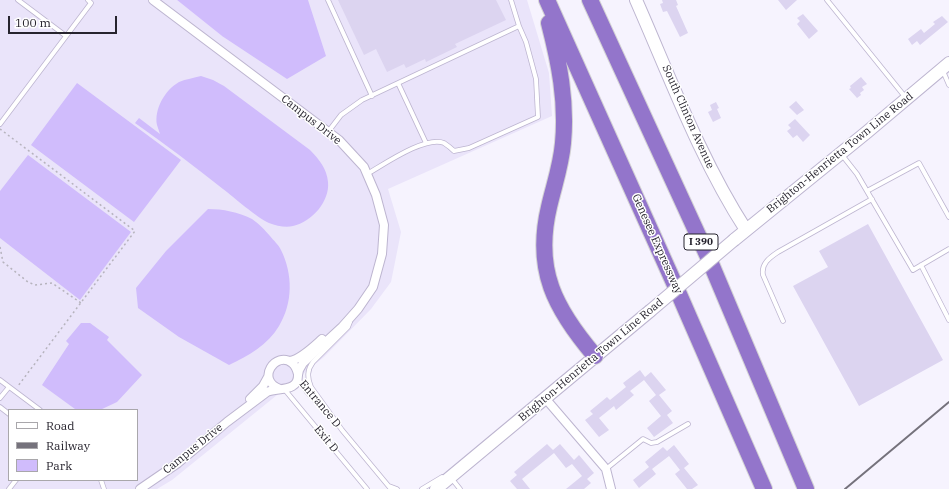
<!DOCTYPE html>
<style>
body{margin:0}
#map{position:relative;width:949px;height:489px;overflow:hidden;background:#f6f3fe;font-family:"IBM Plex Serif",serif}
canvas{display:block}
.legend{position:absolute;left:8px;top:409px;width:130px;height:72px;box-sizing:border-box;background:#fff;border:1px solid #a9a7ab;margin:0;padding:5px 7px;list-style:none;font-size:12px;color:#27242e}
.legend li{display:flex;align-items:center;gap:8px;height:20px}
.legend b{width:20px;border:1px solid #a9a7ab}
.scale{position:absolute;left:8px;top:16px;width:109px;height:18px;box-sizing:border-box;border:2px solid #27242e;border-top:0;padding-left:5px;font-size:12px;line-height:14px;white-space:nowrap;color:#27242e;-webkit-text-stroke:3px #fff;paint-order:stroke}
</style>
<div id="map">
<canvas width="949" height="489"></canvas>
<ul class="legend">
<li><b style="height:5px;background:#fff"></b>Road</li>
<li><b style="height:5px;background:#75727c"></b>Railway</li>
<li><b style="height:11px;background:#d0bcfc"></b>Park</li>
</ul>
<div class="scale">100 m</div>
</div>
<script>
const context = document.querySelector('canvas').getContext('2d');
context.lineJoin = 'round';
function paint(path, color) { context.fillStyle = color; context.fill(path, 'evenodd'); }
function stroke(path, color, width, dash) { context.strokeStyle = color; context.lineWidth = width; context.lineCap = dash ? 'butt' : 'round'; context.setLineDash(dash || []); context.stroke(path); }
function drawText(font, color, halo, rows, align = 'center') {
  context.font = font + ' "IBM Plex Serif",serif'; context.lineWidth = 3; context.setLineDash([]); context.textBaseline = 'middle'; context.strokeStyle = halo; context.fillStyle = color; for (const [text, x, y, turn = 0] of rows) {
    context.save(); context.translate(x, y); context.rotate((+turn || 0) * Math.PI / 180); context.textAlign = isNaN(turn) ? turn : align; if (halo) context.strokeText(text, 0, 0); context.fillText(text, 0, 0); context.restore();
  }
}
const built = new Path2D(`
 M 0,0 L 177,0 L 222,36 L 267,0 L 527,0 L 549,73 L 552,116 L 388,189 L 401,232 L 391,282 L 371,309 L 324,357 L 172,480 L 157,489 L 0,489 ZM 9,410 L 137,410 L 137,480 L 9,480 Z`);
const green = new Path2D(`
 M 177,0 L 308,0 L 326,56 L 287,79 L 222,36 Z
 M 201,76 L 213,80 L 224,86 L 310,150 C 319,159 327,169 328,182 C 330,201 312,222 293,226 C 286,228 277,226 269,223 C 256,217 235,198 223,189 C 194,166 165,144 135,123 L 139,118 L 160,134 C 159,131 158,128 157,125 C 154,109 165,90 179,82 C 186,79 194,78 201,76 Z
 M 77,83 L 181,160 L 134,222 L 31,145 Z
 M 28,155 L 131,232 L 80,300 L 0,238 L 0,191 Z
 M 208,209 C 223,209 238,212 252,219 C 258,223 265,230 270,236 C 273,240 279,245 281,250 C 293,274 293,303 279,326 C 268,345 248,356 229,365 L 179,337 L 138,308 L 136,288 L 166,251 Z
 M 81,323 L 90,323 L 109,337 L 107,340 L 142,375 L 117,402 L 100,410 L 75,409 L 42,385 L 69,344 L 66,341 Z`);
const building = new Path2D(`
 M 338,0 L 496,0 L 506,20 L 455,44 L 457,47 L 426,62 L 425,59 L 406,68 L 404,64 L 387,72 L 376,49 L 364,55 Z
 M 662,0 L 676,0 L 678,5 L 676,6 L 688,33 L 680,37 L 667,11 L 663,12 L 660,4 L 663,3 Z
 M 778,0 L 797,0 L 786,10 Z
 M 803,14 L 818,31 L 809,39 L 797,24 L 800,21 L 797,18 Z
 M 942,16 L 948,22 L 920,45 L 917,41 L 912,45 L 908,39 L 921,29 L 924,33 L 935,24 L 933,22 Z
 M 861,77 L 867,84 L 862,87 L 864,90 L 860,93 L 861,95 L 857,98 L 849,89 L 851,88 L 850,86 Z
 M 796,101 L 804,110 L 797,115 L 789,107 Z
 M 716,102 L 719,108 L 717,109 L 721,118 L 713,122 L 708,112 L 712,110 L 710,105 Z
 M 795,119 L 810,135 L 803,142 L 797,135 L 793,138 L 787,131 L 791,128 L 788,125 Z
 M 868,224 L 943,360 L 859,406 L 793,286 L 828,267 L 819,251 Z
 M 640,370 L 645,377 L 651,372 L 666,390 L 659,395 L 672,411 L 667,415 L 673,423 L 654,437 L 647,428 L 661,416 L 649,401 L 656,395 L 644,380 L 630,391 L 634,395 L 616,410 L 614,406 L 599,418 L 609,430 L 599,437 L 585,420 L 593,414 L 590,411 L 607,397 L 610,400 L 626,387 L 623,383 Z
 M 547,444 L 553,450 L 560,444 L 574,460 L 579,455 L 594,473 L 587,479 L 591,483 L 584,489 L 566,489 L 582,476 L 572,464 L 566,468 L 554,453 L 522,479 L 530,489 L 517,489 L 510,481 L 517,475 L 514,472 Z
 M 674,445 L 689,464 L 684,468 L 698,485 L 692,489 L 687,489 L 675,474 L 680,470 L 669,456 L 652,469 L 656,474 L 639,488 L 633,480 L 649,467 L 645,462 L 663,447 L 667,451 Z`);
const path = new Path2D(`
 M 0,129 L 135,231 L 18,386
 M 0,247 L 3,262 L 28,282 L 35,285 L 52,283 L 81,303`);
const lane = new Path2D(`
 M 18,0 L 66,36
 M 328,0 L 372,96
 M 827,0 L 906,98
 M 943,71 L 949,85
 M 398,83 L 426,143
 M 0,124 L 91,3 L 88,0
 M 328,132 L 341,115 L 362,100 L 519,26 L 511,0
 M 842,155 L 857,174 L 913,270 L 949,249
 M 367,174 C 383,165 426,135 444,143 C 447,145 451,148 454,151 L 469,148 L 538,117 L 536,79 L 526,42 L 519,26
 M 867,191 L 919,163 L 949,217
 M 921,265 L 949,320
 M 783,321 L 763,275 C 761,264 769,258 778,252 L 872,199
 M 350,322 L 348,327 L 313,362 C 307,370 307,377 311,387 L 342,430 L 391,489
 M 298,379 L 307,392 L 334,421
 M 0,380 L 40,410
 M 285,390 L 367,489
 M 0,398 L 9,387
 M 0,407 L 9,414
 M 606,469 L 643,439 L 651,443 L 657,442 L 688,424
 M 452,479 L 460,489
 M 101,480 L 104,489
 M 389,486 L 397,489
 M 9,489 L 16,480
 M 422,489 L 442,477`);
const street = new Path2D(`
 M 153,0 L 339,140 L 364,167 L 376,195 L 384,225 L 382,254 L 373,287 L 358,309 L 342,327 L 303,363 L 299,370 L 298,375
 M 290,361 C 301,359 313,347 322,339
 M 545,398 L 606,469 L 611,489
 M 250,399 L 263,386 L 268,377
 M 140,489 L 178,463 L 227,422 L 267,392 C 277,387 299,393 298,374 C 297,370 296,366 292,363 C 276,350 255,380 280,389`);
const secondary = new Path2D(`
 M 636,0 C 670,77 700,159 746,230
 M 734,240 L 867,132 L 949,63
 M 436,489 L 650,311`);
const highway = new Path2D(`
 M 547,0 L 675,285 L 764,489
 M 590,0 L 709,259 L 806,489
 M 549,23 C 559,62 567,101 563,143 C 561,166 554,185 549,207 C 534,270 555,309 595,356`);
const rail = new Path2D(`
 M 845,489 L 949,402`);
const secondaryBridge = new Path2D(`
 M 650,311 L 734,240`);
const shields = [
 [701,242,34]
];
const shieldNames = [
 ["I 390",701,242]
];
const streetNames = [
 ["South Clinton Avenue",688,117,66],
 ["Campus Drive",311,120,38],
 ["Brighton-Henrietta Town Line Road",840,153,-39],
 ["Genesee Expressway",657,244,66],
 ["Brighton-Henrietta Town Line Road",591,360,-40],
 ["Entrance D",320,404,50],
 ["Exit D",326,439,50],
 ["Campus Drive",193,449,-39]
];
paint(built, '#eae4fa');
paint(green, '#d0bcfc');
paint(building, '#dcd4f0');
stroke(lane, '#bdb5d0', 5.5);
stroke(street, '#bdb5d0', 10);
stroke(secondary, '#bdb5d0', 14);
stroke(highway, '#d4d3d5', 18);
stroke(path, '#b6b3bd', 1.5, [2, 3]);
stroke(lane, '#fff', 4);
stroke(street, '#fff', 8);
stroke(secondary, '#fff', 12);
stroke(highway, '#9375cb', 16);
stroke(rail, '#75727c', 2);
stroke(secondaryBridge, '#bdb5d0', 14, []);
stroke(secondaryBridge, '#fff', 12);
for (const [x, y, w] of shields) { const box = new Path2D(); box.roundRect(x - w / 2, y - 8, w, 16, 3); context.fillStyle = '#fff'; context.fill(box); stroke(box, '#27242e', 1); }
drawText('bold 10px', '#27242e', null, shieldNames);
drawText('11px', '#27242e', '#fff', streetNames);
</script>
